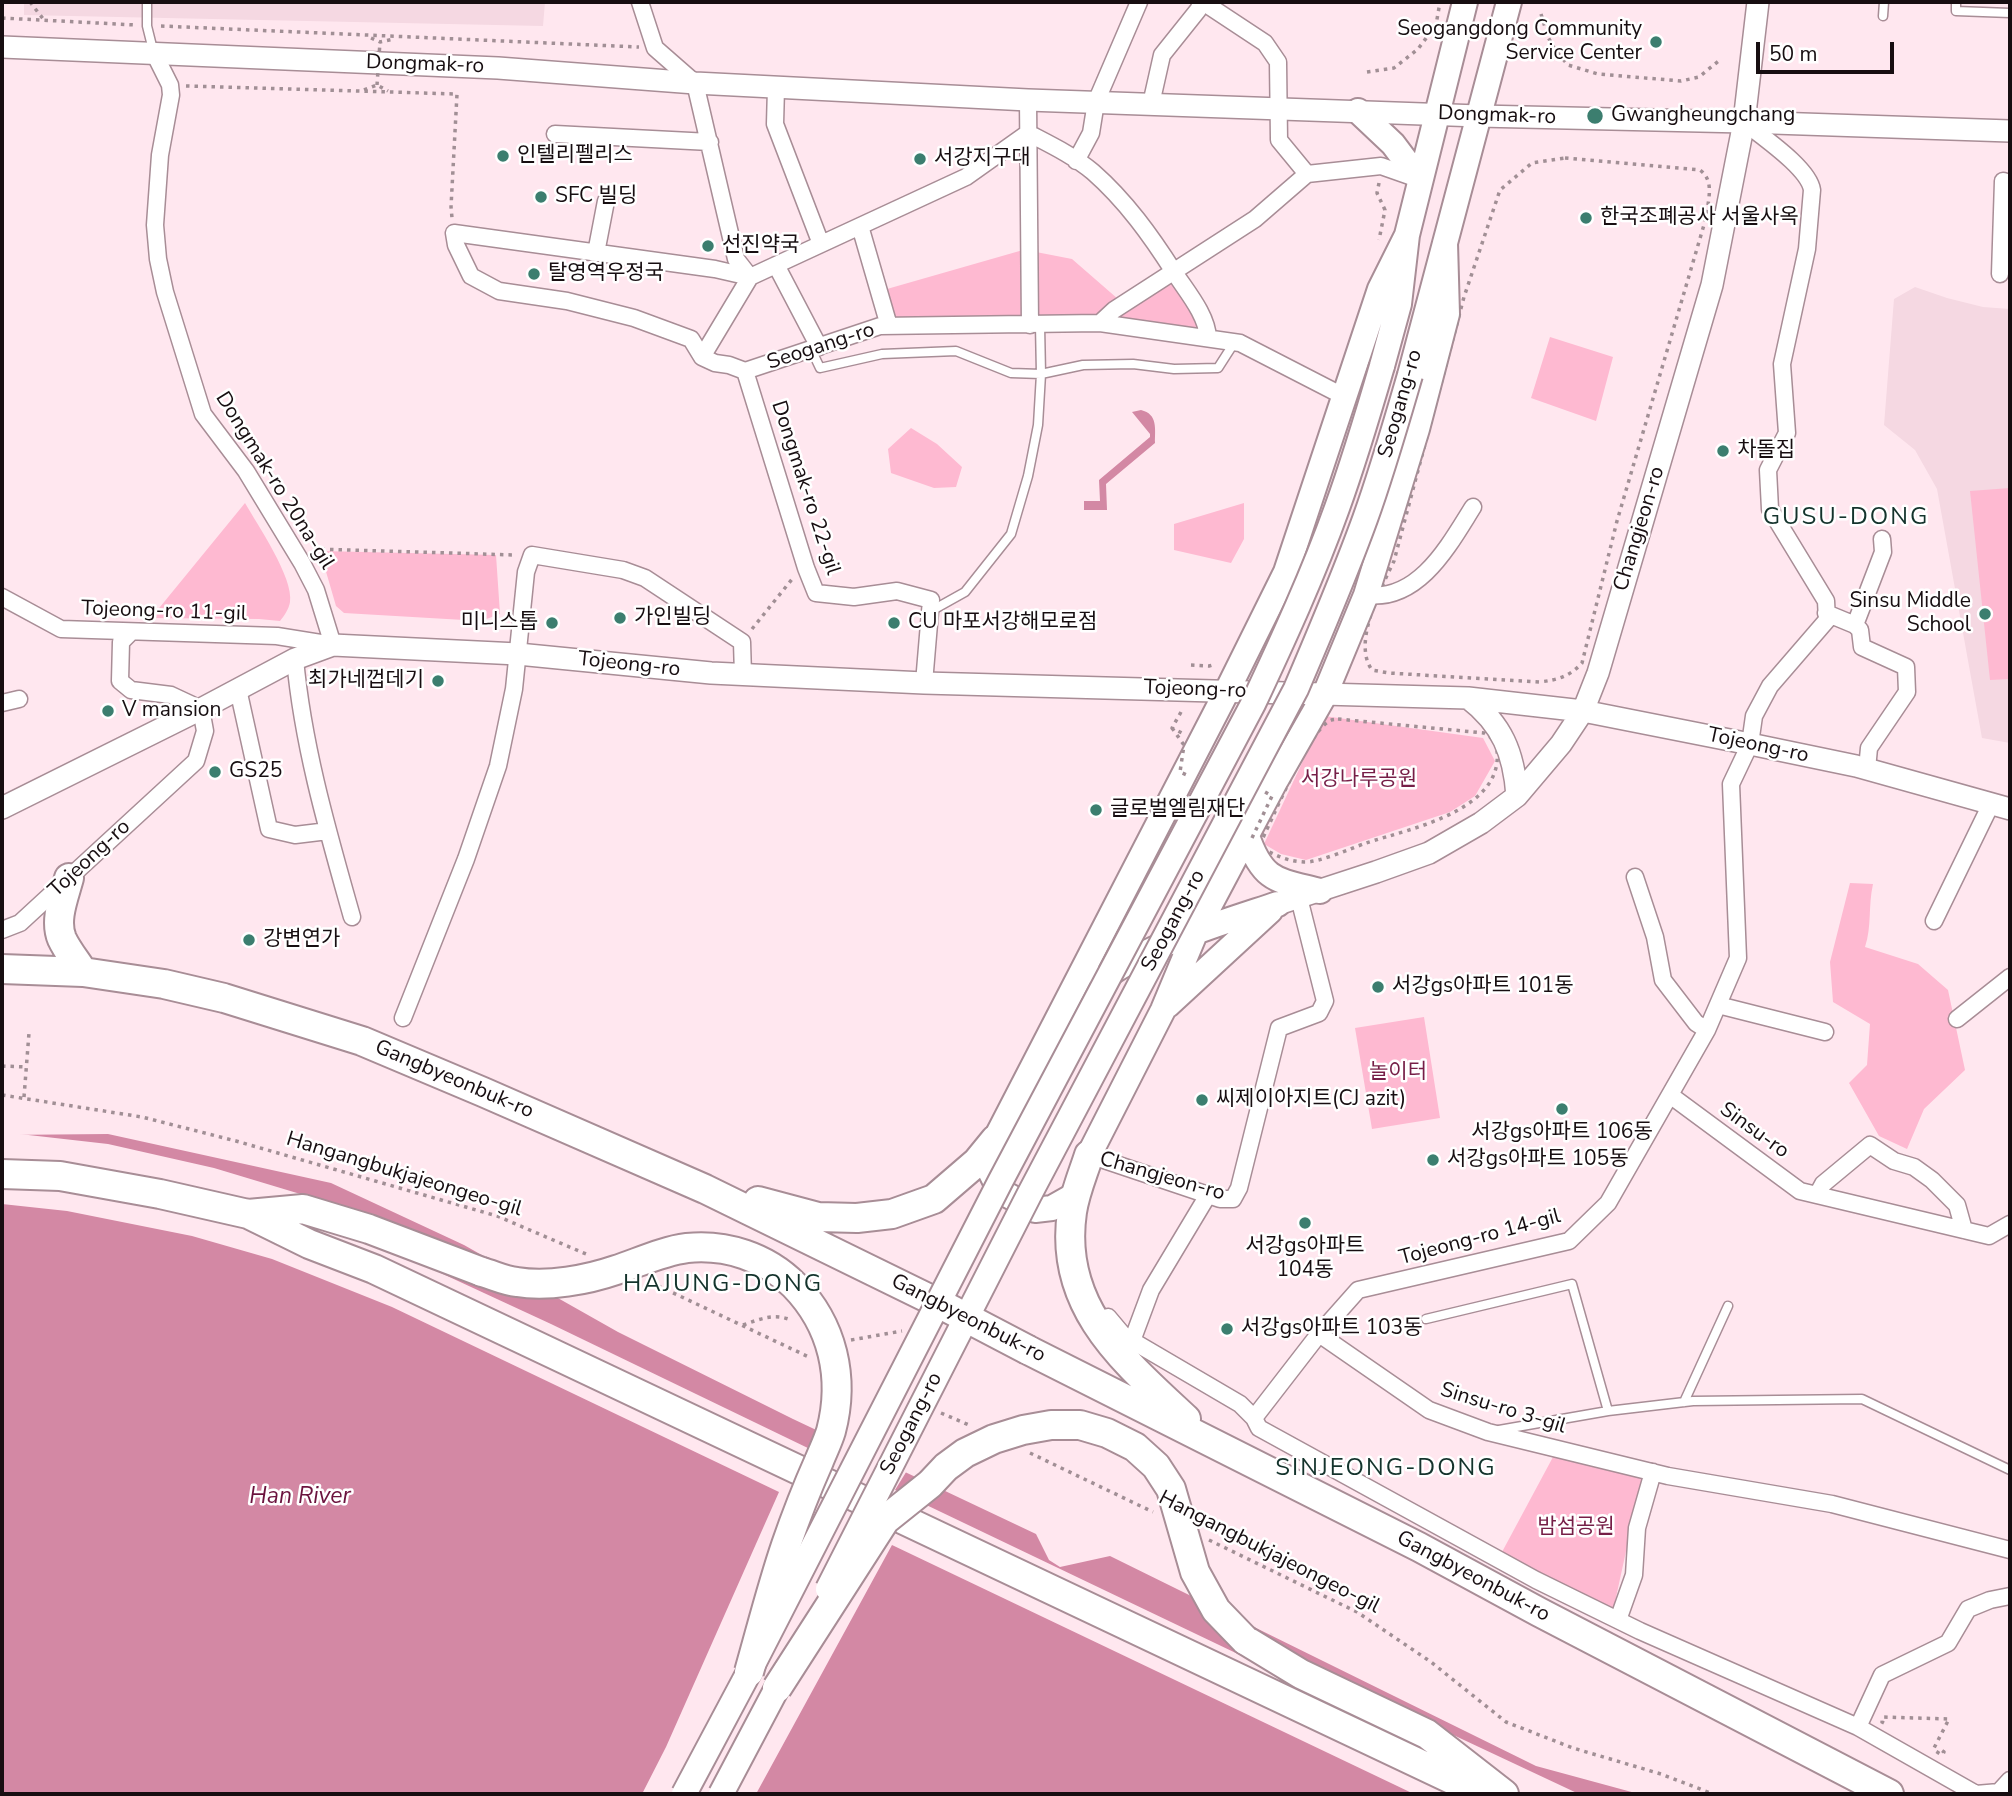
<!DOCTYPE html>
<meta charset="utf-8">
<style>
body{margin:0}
#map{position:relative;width:2012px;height:1796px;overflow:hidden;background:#ffe7ef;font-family:"Nunito Sans",sans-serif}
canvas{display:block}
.frame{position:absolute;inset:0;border:4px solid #170e11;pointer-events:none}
.scale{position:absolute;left:1756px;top:42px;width:138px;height:32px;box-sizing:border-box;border:4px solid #170e11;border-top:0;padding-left:9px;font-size:21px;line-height:24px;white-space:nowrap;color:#170e11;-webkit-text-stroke:5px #fff;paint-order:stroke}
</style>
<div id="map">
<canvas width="2012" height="1796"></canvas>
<div class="frame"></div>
<div class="scale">50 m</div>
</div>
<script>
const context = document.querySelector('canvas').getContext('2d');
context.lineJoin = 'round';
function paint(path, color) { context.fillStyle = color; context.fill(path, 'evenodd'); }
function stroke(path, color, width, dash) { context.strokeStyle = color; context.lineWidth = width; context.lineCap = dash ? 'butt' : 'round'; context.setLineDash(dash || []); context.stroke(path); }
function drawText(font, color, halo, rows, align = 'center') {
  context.font = font + ' "Nunito Sans","Noto Sans KR",sans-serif'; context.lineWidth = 5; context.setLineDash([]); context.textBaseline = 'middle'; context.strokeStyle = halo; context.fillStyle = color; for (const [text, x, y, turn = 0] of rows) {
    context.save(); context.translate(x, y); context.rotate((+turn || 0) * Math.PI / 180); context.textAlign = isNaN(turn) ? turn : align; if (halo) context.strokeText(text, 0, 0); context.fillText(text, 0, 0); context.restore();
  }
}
const built = new Path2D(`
 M 24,2 L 545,2 L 543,26 L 24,15 Z
 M 1915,287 L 1947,298 L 1983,307 L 2010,309 L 2010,743 L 1982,738 L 1937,489 L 1915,450 L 1884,425 L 1894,299 Z`);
const green = new Path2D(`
 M 1023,250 L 1023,319 L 896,319 L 887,289 Z
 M 1036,252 L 1072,259 L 1118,299 L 1099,318 L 1036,319 Z
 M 1173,278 L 1204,333 L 1109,320 Z
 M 1550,337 L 1613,357 L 1596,421 L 1531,398 Z
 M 911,428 L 937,444 L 962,467 L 956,487 L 934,488 L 891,473 L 888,449 Z
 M 2010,488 L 2010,679 L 1990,680 L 1970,491 Z
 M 245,503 C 257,524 294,578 290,602 C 289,609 284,616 280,621 L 259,619 L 151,618 Z
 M 1244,503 L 1244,539 L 1231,563 L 1174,550 L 1174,524 Z
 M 320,551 L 496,555 L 500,614 L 481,621 L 344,613 L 336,606 Z
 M 1324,716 L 1483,738 L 1495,761 L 1475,796 L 1450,812 L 1306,860 L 1281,854 L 1264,844 Z
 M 1850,883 L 1873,884 C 1868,906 1872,926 1865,947 L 1918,964 L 1948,990 L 1965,1070 L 1924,1109 L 1907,1149 L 1879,1136 L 1849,1083 L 1867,1065 L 1870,1024 L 1833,1002 L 1830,962 Z
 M 1424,1017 L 1440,1118 L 1372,1129 L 1355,1028 Z
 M 1553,1457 L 1642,1478 L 1613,1611 L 1502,1552 Z`);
const water = new Path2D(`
 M 1141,410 C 1158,414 1155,429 1155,443 L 1106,484 L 1107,510 L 1084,510 L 1084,501 L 1100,501 L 1099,480 L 1150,437 L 1150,434 L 1132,412 Z
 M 108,1134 L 331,1183 L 464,1245 L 618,1332 L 793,1419 L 1036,1534 L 1049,1560 L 1060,1567 L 1110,1556 L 1536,1766 L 1639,1794 L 2,1794 L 2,1135 Z`);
const pier = new Path2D(`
 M 2,1132 L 108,1144 L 214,1168 L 307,1196 L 417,1262 L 551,1324 L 812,1450 L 834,1434 L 908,1469 L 895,1490 L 1424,1743 L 1432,1725 L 1579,1794 L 1414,1794 L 892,1545 L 756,1794 L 642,1794 L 666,1747 L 779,1492 L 392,1307 L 272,1259 L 192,1236 L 67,1211 L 2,1204 Z`);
const path = new Path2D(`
 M 30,2 L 44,20
 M 1541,14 L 1548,37 L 1556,51 L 1568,65 L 1598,74 L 1681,81 L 1699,77 L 1721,59
 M 2,18 L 136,25
 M 161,26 L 639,47
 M 371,38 L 380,42 L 394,39
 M 1367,72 L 1394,68 L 1418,49 L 1436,25 L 1440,2
 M 186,86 L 457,94 L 451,207 L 452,218
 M 364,90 L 377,85 L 388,91
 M 1565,158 L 1700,170 C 1715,181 1708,200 1706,218 L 1617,521 L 1582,663 C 1569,677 1557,680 1539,682 L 1389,673 L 1372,670 C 1352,643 1381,588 1394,561 L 1464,297 L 1500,190 L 1532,163 Z
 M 1379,183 L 1377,193 L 1385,210 L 1379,240
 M 313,549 L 516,555
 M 752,629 L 793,578
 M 1191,665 L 1209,666 L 1216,664
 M 1181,712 L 1172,728 L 1184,734
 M 1338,719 L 1484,733 L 1495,740 C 1514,809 1412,828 1366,843 C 1352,848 1318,863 1304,862 C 1286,861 1274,855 1259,846 C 1272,820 1307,735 1328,722 C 1332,719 1334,720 1338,719 Z
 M 2,1066 L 26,1067
 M 2,1095 L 142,1117 L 236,1141 L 497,1216 L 586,1254
 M 24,1097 L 29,1033
 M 650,1282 L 811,1358
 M 743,1325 C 760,1319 774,1313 791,1320
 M 851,1340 L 902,1331
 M 941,1413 L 969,1425
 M 1030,1453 L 1153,1512
 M 1209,1540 L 1357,1612 L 1431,1662 L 1506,1722 L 1573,1748 L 1661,1774 L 1713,1794
 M 1884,1723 L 1882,1722 L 1883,1717 L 1949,1719 L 1933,1750
 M 1937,1754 L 1940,1749 L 1944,1752 L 1941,1757`);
const lane = new Path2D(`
 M 147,2 L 147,26 L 153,50
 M 1956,2 L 1956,11 L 2010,13
 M 1883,16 L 1884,2
 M 811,349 L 820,368 L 882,354 L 956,351 L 1011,373 L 1041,374 L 1083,365 L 1133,364 L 1174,369 L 1218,368 L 1234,343
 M 931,611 L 965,592 L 1011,534 L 1028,476 L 1038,425 L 1041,374 L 1040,325
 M 1426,1319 L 1572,1284 L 1608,1411
 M 1684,1402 L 1728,1306
 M 1499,1430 L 1608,1411 L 1693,1401 L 1862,1399 L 2010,1470`);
const street = new Path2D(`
 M 640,2 L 655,48 L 695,83 L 736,259 L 750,277
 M 1203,2 L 1265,43 L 1278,62 L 1279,140 L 1307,174 L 1381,166 L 1418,179
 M 776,88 L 775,124 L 821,244
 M 1028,100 L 1030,325
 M 1151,104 L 1162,55 L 1198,10 L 1202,2
 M 555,134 L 710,142
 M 1076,161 L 1091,133 L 1096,102 L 1139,2
 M 860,226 L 889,326
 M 596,253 L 606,201
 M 776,265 L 819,347
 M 2000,274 L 2003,181 L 2010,183
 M 750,277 L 715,269 L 454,233 L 456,245 L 471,276 L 499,291 L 567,301 L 634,318 L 691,339 L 702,357 L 715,363 L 729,365 L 745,371 L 806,568 L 816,593 L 854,597 L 897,591 L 931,600 L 924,683
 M 1100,323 L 1114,310 L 1255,219 L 1307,174
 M 702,357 L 750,277 L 966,177 L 1028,133 C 1051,145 1074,156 1093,172 C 1126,201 1151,236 1174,272 C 1187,292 1207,315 1208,338
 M 745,371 L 880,326 L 1100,323 L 1240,343 L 1345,397
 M 1366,595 C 1419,602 1449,545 1473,507
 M 2,597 L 61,629 L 277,636 L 333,645 L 316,590 L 302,563 L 246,471 L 203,414 L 165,292 L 158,259 L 155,225 L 160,155 L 171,95 L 170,85 L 154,53
 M 1826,613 L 1855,625 L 1860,630 L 1862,647 L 1906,667 L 1907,692 L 1869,748 L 1867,769
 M 1855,625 L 1883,552 L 1882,539
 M 295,659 C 303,747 328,832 352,917
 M 238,689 L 269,829 L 295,835 L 328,831
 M 2,703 L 19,699
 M 1635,877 L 1655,937 L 1663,980 L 1696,1023 L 1707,1030
 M 1934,921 L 1991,804
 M 2,930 L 20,923 L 196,761 L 205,731 L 201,709 L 171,695 L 131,690 L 120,681 L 121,642 L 131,632
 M 1718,1005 L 1825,1032
 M 403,1018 L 466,859 L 498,766 L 514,689 L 526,572 L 532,555 L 623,570 L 645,578 L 742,642 L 743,675
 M 1957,1019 L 2010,977
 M 1670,1095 L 1800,1191 L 1989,1236 L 2010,1224
 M 1089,1155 L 1220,1199 L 1233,1199 L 1239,1188 L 1279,1028 L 1319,1013 L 1325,1001 L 1299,898
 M 1817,1195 L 1823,1184 L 1870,1145 L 1894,1161 L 1914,1167 L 1932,1180 L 1957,1205 L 1964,1230
 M 1108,1317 L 1124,1336 L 1240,1404 L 1254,1418 L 1259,1428 L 1536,1580 L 1640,1631 L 1858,1727 L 1976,1794 L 1999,1792 L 2010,1780
 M 1319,1334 L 1429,1410 L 1488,1432 L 1668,1476 L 1832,1504 L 2010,1550
 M 1132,1341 L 1151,1290 L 1208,1195
 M 1254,1418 L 1319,1334 L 1358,1290 L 1569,1241 L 1608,1203 L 1707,1030 L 1738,958 L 1731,784 L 1750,744 L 1754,716 L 1770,686 L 1827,620 L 1826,601 L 1770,509 L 1768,470 L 1787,433 L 1782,364 L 1807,249 L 1812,190 C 1809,168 1761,136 1744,122
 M 1618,1620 L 1634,1575 L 1637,1528 L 1653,1472
 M 1858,1727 L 1882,1675 L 1948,1643 L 1968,1609 L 1990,1600 L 2010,1596`);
const secondary = new Path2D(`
 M 2,47 L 498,68 L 695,83 L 1028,100 L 1479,116 L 1744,122 L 2010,131
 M 1468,698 C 1502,724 1514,753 1517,796
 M 2,808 L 201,709 L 295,659 L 333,645 L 518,654 L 711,673 L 924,683 L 1468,698 L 1583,711 L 1750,744 L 1856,766 L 2010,809
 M 1278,904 L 1376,872 L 1429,853 L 1481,823 L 1517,796 L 1561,744 L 1583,711 L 1598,673 L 1712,285 L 1744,122 L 1758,2`);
const primary = new Path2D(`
 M 1358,111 L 1393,144 L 1420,180
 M 1382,366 L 1399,304 L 1407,235 L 1465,2
 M 1410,375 L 1509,2
 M 1247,836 C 1263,882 1277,880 1320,891
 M 1102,979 C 1151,943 1221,923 1278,904
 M 1168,1005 L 1270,911
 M 1089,1155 L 1163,1010 L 1196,931 L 1276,780 L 1325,694 L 1366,595 L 1417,429 L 1447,314 L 1445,243
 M 1075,1195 L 1052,1208 L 1035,1210 L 1000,1191 L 989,1169 L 995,1140 L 1227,691 L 1286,572 L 1380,289 L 1407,235`);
const highway = new Path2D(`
 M 69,878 C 64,897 54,920 62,939 C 67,950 76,961 83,972
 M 2,969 L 83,972 L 164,984 L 224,998 L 362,1041 L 483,1092 L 705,1189 L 944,1306
 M 1089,1155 C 1083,1174 1075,1192 1072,1212 C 1058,1307 1124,1361 1186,1419
 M 2,1174 L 60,1176 L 160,1194 L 248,1214 L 309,1244 L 374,1269 L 1483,1794
 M 758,1201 L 818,1217 L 857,1218 L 892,1214 L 934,1199 L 977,1162 L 995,1140
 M 248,1214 L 303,1209 L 369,1229 L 482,1272
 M 1028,1350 L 1419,1547 L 1539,1612 L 1889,1794
 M 1245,1640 L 1301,1674 L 1427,1734 L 1504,1794`);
const pathBridge = new Path2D(`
 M 377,85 L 380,42
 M 1172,728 L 1184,745 L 1180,772 L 1189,776
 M 1252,838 L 1272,796 L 1265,792`);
const primaryBridge = new Path2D(`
 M 828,1589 L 1029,1195 L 1296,689 C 1320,633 1344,577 1365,519 C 1382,472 1396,423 1410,375
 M 684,1794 L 749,1672 L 1000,1182 L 1253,704 C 1283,640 1313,575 1337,508 C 1354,461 1368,414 1382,366
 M 721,1794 L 786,1671`);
const highwayBridge = new Path2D(`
 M 482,1272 C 493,1275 505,1281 517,1282 C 548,1287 587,1280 616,1270 C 640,1262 663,1251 687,1248 C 726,1244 766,1257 794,1285 C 833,1325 845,1378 831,1431 C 828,1441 823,1451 819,1461 C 807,1488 796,1516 786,1545 C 772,1586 761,1630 749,1672
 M 944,1306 L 1028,1350
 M 777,1688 L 885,1520 L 930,1484 L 946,1467 L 965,1453 L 994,1439 L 1023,1430 L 1051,1425 L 1080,1425 L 1107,1433 L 1135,1447 L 1156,1466 L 1171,1489 L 1195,1572 L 1216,1610 L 1245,1640`);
const markers = [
 [1656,42,7,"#3c7e6f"],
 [1595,116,9,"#3c7e6f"],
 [503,156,7,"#3c7e6f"],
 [920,159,7,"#3c7e6f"],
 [541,197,7,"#3c7e6f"],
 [1586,218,7,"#3c7e6f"],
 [708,246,7,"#3c7e6f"],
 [534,274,7,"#3c7e6f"],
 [1723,451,7,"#3c7e6f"],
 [1985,614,7,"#3c7e6f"],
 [620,618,7,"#3c7e6f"],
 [552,623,7,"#3c7e6f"],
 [894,623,7,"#3c7e6f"],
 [438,681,7,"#3c7e6f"],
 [108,711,7,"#3c7e6f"],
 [215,772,7,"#3c7e6f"],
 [1096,810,7,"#3c7e6f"],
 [249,940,7,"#3c7e6f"],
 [1378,987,7,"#3c7e6f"],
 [1202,1100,7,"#3c7e6f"],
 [1562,1109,7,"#3c7e6f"],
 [1433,1160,7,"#3c7e6f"],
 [1305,1223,7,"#3c7e6f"],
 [1227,1329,7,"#3c7e6f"]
];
const poiNames = [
 ["Seogangdong Community",1642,30,"right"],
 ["Service Center",1642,54,"right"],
 ["Gwangheungchang",1611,116],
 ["인텔리펠리스",517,156],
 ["서강지구대",934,159],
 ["SFC 빌딩",555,197],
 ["한국조폐공사 서울사옥",1600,218],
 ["선진약국",722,246],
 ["탈영역우정국",548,274],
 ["차돌집",1737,451],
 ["Sinsu Middle",1971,602,"right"],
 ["School",1971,626,"right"],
 ["가인빌딩",634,618],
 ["미니스톱",538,623,"right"],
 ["CU 마포서강해모로점",908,623],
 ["최가네껍데기",424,681,"right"],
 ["V mansion",122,711],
 ["GS25",229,772],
 ["글로벌엘림재단",1110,810],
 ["강변연가",263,940],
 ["서강gs아파트 101동",1392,987],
 ["씨제이아지트(CJ azit)",1216,1100],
 ["서강gs아파트 106동",1562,1133,"center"],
 ["서강gs아파트 105동",1447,1160],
 ["서강gs아파트",1305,1247,"center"],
 ["104동",1305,1271,"center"],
 ["서강gs아파트 103동",1241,1329]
];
const streetNames = [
 ["Dongmak-ro",425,65,2],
 ["Dongmak-ro",1497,116,2],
 ["Seogang-ro",821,347,-18],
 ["Seogang-ro",1401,404,-74],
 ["Dongmak-ro 20na-gil",274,481,58],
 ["Dongmak-ro 22-gil",805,488,72],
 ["Changjeon-ro",1640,529,-73],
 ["Tojeong-ro 11-gil",164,612,2],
 ["Tojeong-ro",629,665,6],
 ["Tojeong-ro",1195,690,2],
 ["Tojeong-ro",1758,746,12],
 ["Tojeong-ro",90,859,-43],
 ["Seogang-ro",1174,921,-62],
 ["Gangbyeonbuk-ro",454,1080,23],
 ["Sinsu-ro",1754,1131,36],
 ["Hangangbukjajeongeo-gil",404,1175,17],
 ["Changjeon-ro",1162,1177,16],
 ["Tojeong-ro 14-gil",1480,1238,-15],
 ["Gangbyeonbuk-ro",968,1319,27],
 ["Sinsu-ro 3-gil",1503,1409,17],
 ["Seogang-ro",912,1424,-63],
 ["Hangangbukjajeongeo-gil",1269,1553,27],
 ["Gangbyeonbuk-ro",1473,1577,28]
];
const parkNames = [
 ["서강나루공원",1359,780],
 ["놀이터",1398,1073],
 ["밤섬공원",1576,1528]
];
const waterNames = [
 ["Han River",300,1497]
];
const quarterNames = [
 ["GUSU-DONG",1846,518],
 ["HAJUNG-DONG",723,1285],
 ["SINJEONG-DONG",1386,1469]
];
paint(built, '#f5d8e2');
paint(green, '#feb9d1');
paint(water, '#d388a4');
paint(pier, '#ffe7ef');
stroke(lane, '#a88d96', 11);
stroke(street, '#a88d96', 19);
stroke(secondary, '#a88d96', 24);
stroke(primary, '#a88d96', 28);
stroke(highway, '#a88d96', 32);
stroke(path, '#a18f95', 3.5, [3.5, 5]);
stroke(lane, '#fff', 8);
stroke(street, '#fff', 16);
stroke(secondary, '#fff', 21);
stroke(primary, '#fff', 24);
stroke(highway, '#fff', 28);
stroke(primaryBridge, '#a88d96', 28, []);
stroke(highwayBridge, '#a88d96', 32, []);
stroke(pathBridge, '#a18f95', 3.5, [3.5, 5]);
stroke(primaryBridge, '#fff', 24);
stroke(highwayBridge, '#fff', 28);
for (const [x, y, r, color] of markers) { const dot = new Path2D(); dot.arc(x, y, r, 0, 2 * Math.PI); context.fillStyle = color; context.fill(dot); stroke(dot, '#fff', 2.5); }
drawText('21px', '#170e11', '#fff', poiNames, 'left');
drawText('21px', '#170e11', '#fff', streetNames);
drawText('21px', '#761e47', '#fff', parkNames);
drawText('italic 23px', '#6b133e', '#fff', waterNames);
context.letterSpacing = '2px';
drawText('24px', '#14332c', '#fff', quarterNames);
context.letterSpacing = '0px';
</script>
